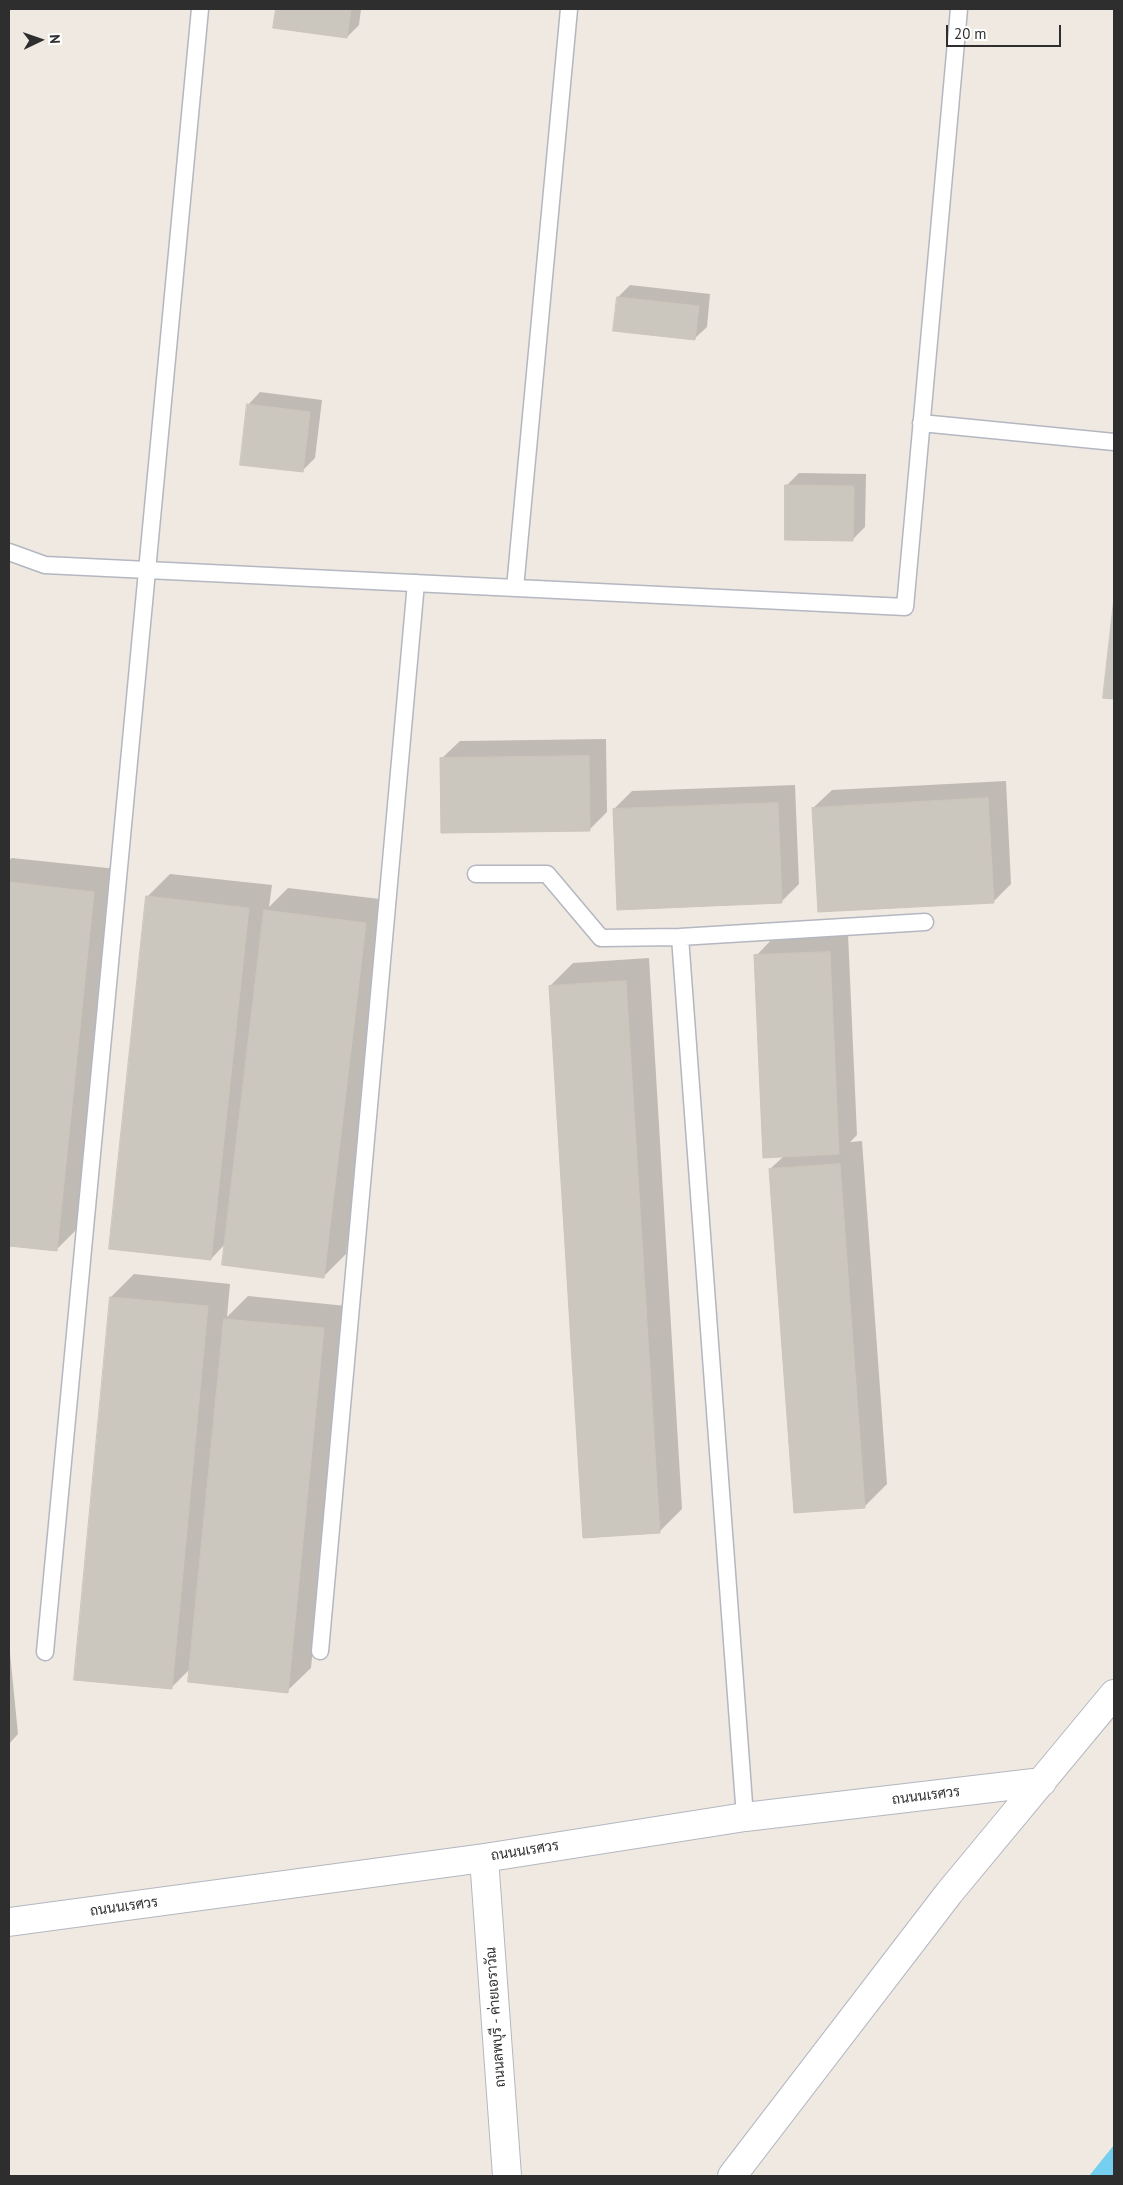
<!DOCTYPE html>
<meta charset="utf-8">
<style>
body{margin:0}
#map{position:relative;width:1123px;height:2185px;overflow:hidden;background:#efe9e1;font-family:"PT Sans",sans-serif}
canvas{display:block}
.frame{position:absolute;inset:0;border:10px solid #2e2e2e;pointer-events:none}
.north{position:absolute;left:15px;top:15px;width:50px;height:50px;-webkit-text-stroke:4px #fff;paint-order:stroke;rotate:87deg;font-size:14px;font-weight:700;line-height:20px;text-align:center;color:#2e2e2e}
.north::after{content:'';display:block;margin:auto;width:18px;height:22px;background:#2e2e2e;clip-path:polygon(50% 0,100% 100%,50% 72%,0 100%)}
.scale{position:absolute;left:946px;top:25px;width:115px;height:22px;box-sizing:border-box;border:2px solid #2e2e2e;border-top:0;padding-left:6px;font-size:15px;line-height:18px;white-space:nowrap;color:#2e2e2e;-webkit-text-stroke:4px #fff;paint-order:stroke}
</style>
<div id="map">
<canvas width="1123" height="2185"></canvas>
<div class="frame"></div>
<div class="north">N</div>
<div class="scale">20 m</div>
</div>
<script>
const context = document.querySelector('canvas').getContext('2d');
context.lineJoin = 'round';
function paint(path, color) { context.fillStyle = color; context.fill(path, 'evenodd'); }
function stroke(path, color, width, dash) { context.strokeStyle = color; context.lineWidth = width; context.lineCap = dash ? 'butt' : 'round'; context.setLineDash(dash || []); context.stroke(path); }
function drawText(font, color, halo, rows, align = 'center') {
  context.font = font + ' "PT Sans",Sarabun,sans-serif'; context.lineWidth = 5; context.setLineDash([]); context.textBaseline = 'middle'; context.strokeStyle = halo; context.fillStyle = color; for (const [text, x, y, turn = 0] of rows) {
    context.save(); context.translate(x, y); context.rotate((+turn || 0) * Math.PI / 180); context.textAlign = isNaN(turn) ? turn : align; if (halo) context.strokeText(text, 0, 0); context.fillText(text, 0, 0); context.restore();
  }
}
const water = new Path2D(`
 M 1114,2145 L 1114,2176 L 1089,2176 Z`);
const shadow = new Path2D(`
 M 277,9 L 361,9 L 359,25 L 347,37 L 275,27 Z
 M 630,285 L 710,294 L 707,327 L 694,339 L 618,297 Z
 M 260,392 L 322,400 L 315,458 L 302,471 L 248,405 Z
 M 799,473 L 866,474 L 865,527 L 852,540 L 786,486 Z
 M 1114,608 L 1114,698 L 1104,697 Z
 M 606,739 L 607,812 L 589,830 L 441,759 L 460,741 Z
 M 1006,781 L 1011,884 L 993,902 L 813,808 L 832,790 Z
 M 795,785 L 799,884 L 781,902 L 614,809 L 632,791 Z
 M 12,858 L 117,869 L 79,1227 L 56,1250 L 9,1245 L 9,860 Z
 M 170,874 L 272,885 L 269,907 L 288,888 L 388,900 L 346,1254 L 323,1277 L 225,1244 L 211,1259 L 147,897 Z
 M 848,934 L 857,1135 L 850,1142 L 862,1141 L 887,1484 L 864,1507 L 770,1169 L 784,1156 L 756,956 L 774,937 Z
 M 649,958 L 682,1509 L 659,1532 L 550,986 L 573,963 Z
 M 134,1274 L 230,1284 L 227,1317 L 248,1296 L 346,1306 L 311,1668 L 287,1691 L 191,1668 L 171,1688 L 111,1297 Z
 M 9,1643 L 18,1734 L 9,1744 Z`);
const building = new Path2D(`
 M 276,9 L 351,9 L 347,38 L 273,28 Z
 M 617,297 L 699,306 L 695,340 L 613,331 Z
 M 247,404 L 310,412 L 303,472 L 240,465 Z
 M 785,485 L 854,486 L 853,541 L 785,540 Z
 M 1114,598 L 1114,699 L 1103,698 Z
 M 589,756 L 590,831 L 441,833 L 440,758 Z
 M 988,798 L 994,903 L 818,912 L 812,808 Z
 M 778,803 L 782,903 L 617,910 L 613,809 Z
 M 9,882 L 94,892 L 57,1251 L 9,1246 Z
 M 146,896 L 249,908 L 211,1260 L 109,1249 Z
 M 264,910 L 366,923 L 324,1278 L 222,1265 Z
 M 830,952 L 839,1154 L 763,1158 L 754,955 Z
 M 626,981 L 660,1533 L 583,1538 L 549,986 Z
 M 840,1164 L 865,1508 L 794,1513 L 769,1169 Z
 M 110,1297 L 208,1306 L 172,1689 L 74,1680 Z
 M 224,1319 L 324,1328 L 288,1693 L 188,1682 Z`);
const lane = new Path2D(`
 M 921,423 L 1114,442
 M 9,552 L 45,565 L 905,607 L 959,9
 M 515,588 L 569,9
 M 476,874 L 547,874 L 601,938 L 680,937 L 925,922
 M 680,937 L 745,1817
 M 320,1651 L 416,583
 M 45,1652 L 200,9`);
const secondary = new Path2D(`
 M 484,1858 L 507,2176
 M 9,1922 L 484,1858 L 745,1817 L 1042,1782
 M 732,2176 L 949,1893 L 1114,1694`);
const streetNames = [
 ["ถนนนเรศวร",926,1796,-7],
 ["ถนนนเรศวร",525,1851,-9],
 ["ถนนนเรศวร",124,1907,-8],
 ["ถนนลพบุรี - ค่ายเอราวัณ",496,2017,-94]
];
paint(water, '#75cff0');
paint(shadow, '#0003');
paint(building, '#cbc7bf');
stroke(building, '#cbc5ba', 1);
stroke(lane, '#b4b7c1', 19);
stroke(secondary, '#b4b7c1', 30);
stroke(lane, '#fff', 16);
stroke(secondary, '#fff', 28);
drawText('14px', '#2e2e2e', '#fff', streetNames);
</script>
